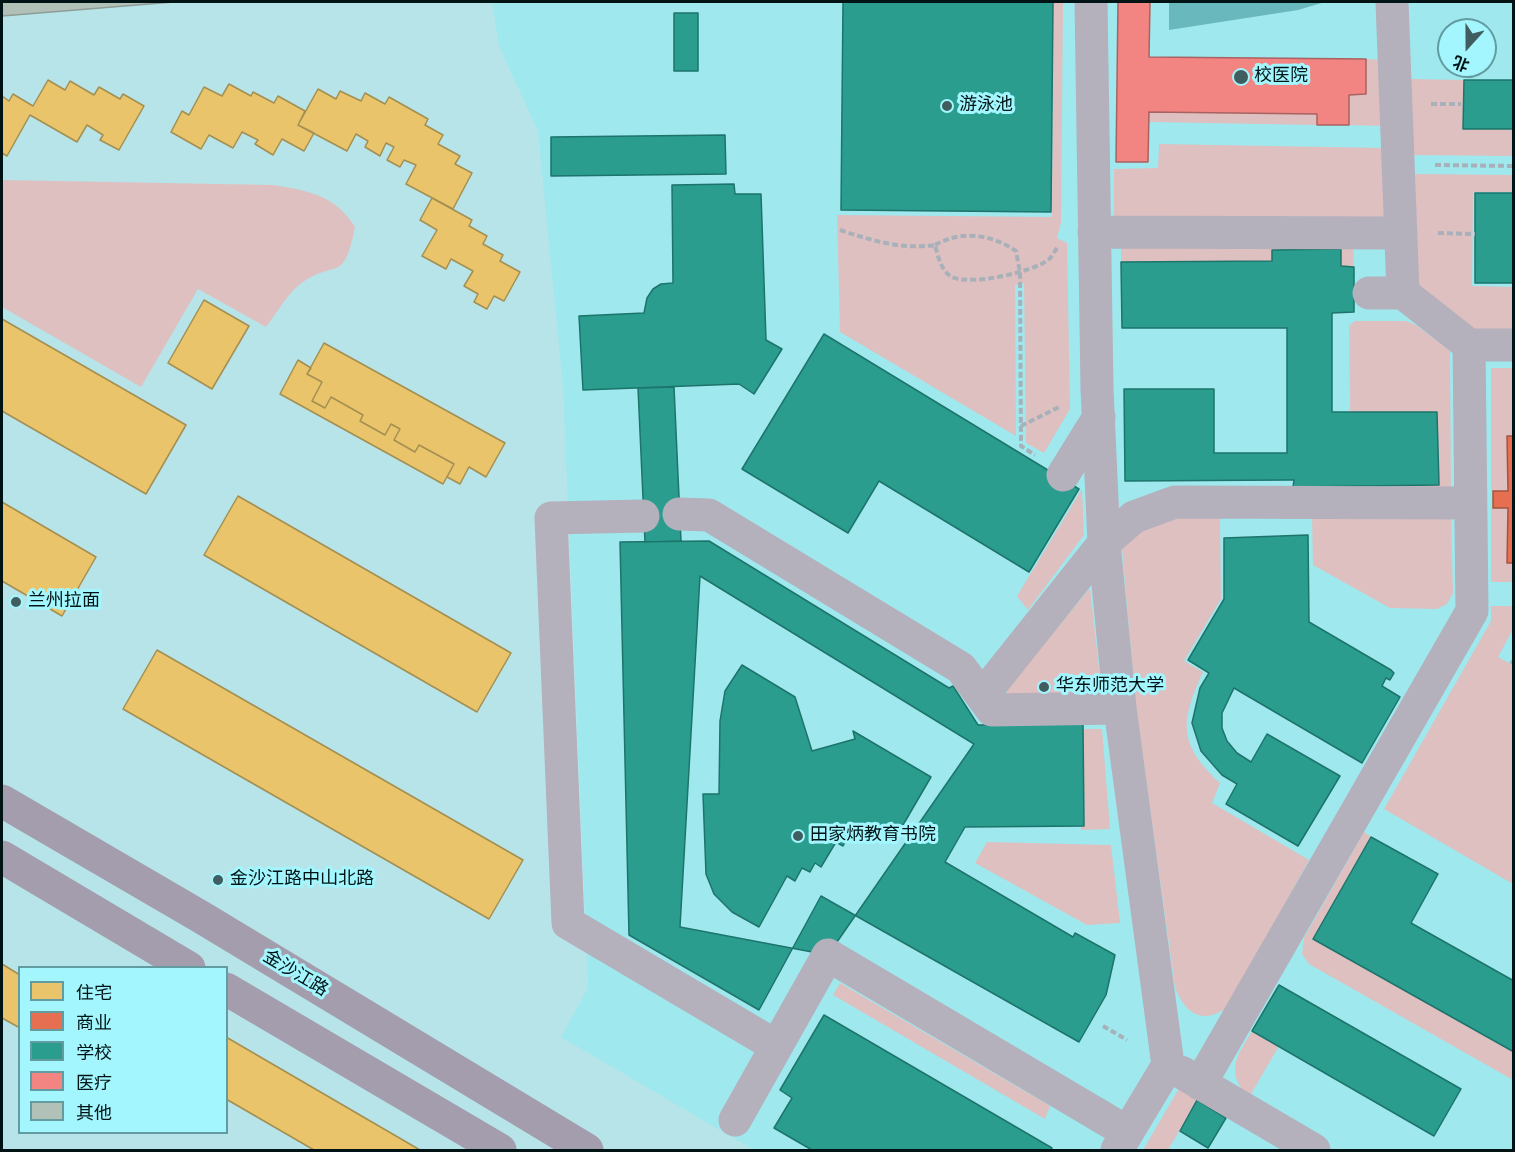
<!DOCTYPE html>
<meta charset="utf-8">
<style>
body{margin:0}
#map{position:relative;width:1515px;height:1152px;overflow:hidden;background:#b7e4e9;font-family:"Nunito Sans","Noto Sans SC",sans-serif}
canvas{display:block}
.frame{position:absolute;inset:0;border:3px solid #001416;pointer-events:none}
.legend{position:absolute;left:18px;top:966px;width:210px;height:168px;box-sizing:border-box;background:#a3f6fd;border:2px solid #629ca1;margin:0;padding:8px 10px;list-style:none;font-size:18px;color:#001416}
.legend li{display:flex;align-items:center;gap:12px;height:30px}
.legend b{width:30px;border:2px solid #629ca1}
.north{position:absolute;left:1437px;top:18px;width:60px;height:60px;box-sizing:border-box;background:#a3f6fd;border:2px solid #629ca1;border-radius:50%;rotate:201deg;font-size:16px;font-weight:700;line-height:24px;text-align:center;color:#001416}
.north::after{content:'';display:block;margin:auto;width:21px;height:27px;background:#405d60;clip-path:polygon(50% 0,100% 100%,50% 72%,0 100%)}
</style>
<div id="map">
<canvas width="1515" height="1152"></canvas>
<div class="frame"></div>
<ul class="legend">
<li><b style="height:16px;background:#e9c46a"></b>住宅</li>
<li><b style="height:16px;background:#e76f51"></b>商业</li>
<li><b style="height:16px;background:#2a9d8f"></b>学校</li>
<li><b style="height:16px;background:#f28482"></b>医疗</li>
<li><b style="height:16px;background:#b2c1b8"></b>其他</li>
</ul>
<div class="north">北</div>
</div>
<script>
const context = document.querySelector('canvas').getContext('2d');
context.lineJoin = 'round';
function paint(path, color) { context.fillStyle = color; context.fill(path, 'evenodd'); }
function stroke(path, color, width, dash) { context.strokeStyle = color; context.lineWidth = width; context.lineCap = dash ? 'butt' : 'round'; context.setLineDash(dash || []); context.stroke(path); }
function drawText(font, color, halo, rows, align = 'center') {
  context.font = font + ' "Nunito Sans","Noto Sans SC",sans-serif'; context.lineWidth = 6; context.setLineDash([]); context.textBaseline = 'middle'; context.strokeStyle = halo; context.fillStyle = color; for (const [text, x, y, turn = 0] of rows) {
    context.save(); context.translate(x, y); context.rotate((+turn || 0) * Math.PI / 180); context.textAlign = isNaN(turn) ? turn : align; if (halo) context.strokeText(text, 0, 0); context.fillText(text, 0, 0); context.restore();
  }
}
const built = new Path2D(`
 M 492,2 L 1513,2 L 1513,1150 L 754,1150 L 561,1037 L 588,988 L 563,387 L 538,131 L 499,46 ZM 1449,30 L 1485,30 L 1485,66 L 1449,66 Z`);
const green = new Path2D(`
 M 1053,2 L 1063,2 L 1061,223 L 1057,238 L 1067,243 L 1070,409 L 1044,453 L 1026,443 L 1024,283 L 1015,285 L 1016,436 L 840,332 L 837,215 L 1052,217 Z
 M 1366,59 L 1382,60 L 1383,126 L 1349,125 L 1349,95 L 1366,94 Z
 M 1410,79 L 1464,80 L 1464,129 L 1513,129 L 1513,156 L 1412,155 Z
 M 1149,112 L 1317,114 L 1317,125 L 1149,122 Z
 M 1159,144 L 1385,148 L 1388,223 L 1114,223 L 1114,169 L 1158,168 Z
 M 1417,174 L 1513,175 L 1513,192 L 1473,192 L 1472,286 L 1513,287 L 1513,333 L 1474,332 L 1415,287 L 1413,175 Z
 M 2,180 L 273,185 C 309,191 335,195 355,227 C 343,288 335,256 298,286 C 286,296 276,314 266,327 L 198,289 L 141,387 L 2,307 Z
 M 1121,243 L 1353,243 L 1354,267 L 1342,266 L 1341,249 L 1273,250 L 1272,261 L 1121,262 Z
 M 1355,321 L 1406,321 L 1416,325 L 1450,351 L 1451,489 L 1386,486 L 1438,485 L 1437,412 L 1350,412 L 1349,326 Z
 M 1491,368 L 1513,368 L 1514,436 L 1507,437 L 1508,491 L 1491,491 Z
 M 1082,489 L 1084,535 L 1028,610 L 1017,596 Z
 M 1491,508 L 1508,508 L 1507,562 L 1513,563 L 1513,582 L 1491,582 Z
 M 1312,515 L 1451,518 L 1453,593 L 1447,604 L 1437,609 L 1390,608 L 1313,565 Z
 M 1180,516 L 1220,517 L 1221,599 L 1184,661 L 1203,672 C 1180,722 1178,744 1220,783 L 1212,803 L 1309,860 L 1229,1006 C 1203,1026 1185,1014 1175,987 L 1136,707 L 1122,549 L 1144,529 Z
 M 1090,588 L 1102,695 L 1009,699 L 1006,690 Z
 M 1491,606 L 1513,606 L 1513,629 L 1498,657 L 1513,665 L 1513,884 L 1384,809 L 1491,621 Z
 M 1080,729 L 1102,729 L 1110,829 L 1081,830 Z
 M 1364,832 L 1371,837 L 1314,939 L 1513,1052 L 1513,1080 L 1309,964 L 1302,954 L 1304,938 Z
 M 987,842 L 1111,845 L 1120,923 L 1087,925 L 975,863 Z
 M 840,983 L 1050,1106 L 1045,1119 L 833,995 Z
 M 1252,1031 L 1279,1046 L 1248,1099 C 1226,1069 1235,1060 1252,1031 Z
 M 1181,1085 L 1227,1115 L 1226,1118 L 1197,1101 L 1168,1150 L 1143,1150 Z`);
const water = new Path2D(`
 M 1169,2 L 1325,2 L 1298,10 L 1169,30 Z`);
const homes = new Path2D(`
 M 48,80 L 65,90 L 70,81 L 94,95 L 99,87 L 120,99 L 123,94 L 144,106 L 119,150 L 100,140 L 103,135 L 87,125 L 77,142 L 30,115 L 7,156 L 2,153 L 2,96 L 9,101 L 13,94 L 33,106 Z
 M 229,84 L 251,96 L 253,92 L 274,103 L 278,96 L 305,111 L 298,125 L 314,133 L 304,151 L 282,139 L 273,155 L 255,144 L 258,140 L 242,132 L 233,148 L 209,135 L 201,149 L 171,132 L 182,111 L 189,115 L 204,87 L 222,96 Z
 M 318,89 L 336,99 L 340,91 L 361,101 L 365,93 L 385,104 L 389,97 L 428,119 L 425,125 L 443,135 L 438,144 L 460,156 L 455,164 L 472,173 L 453,209 L 406,184 L 416,165 L 404,160 L 400,167 L 387,160 L 394,147 L 386,143 L 380,156 L 365,147 L 368,141 L 356,134 L 347,151 L 298,125 Z
 M 432,198 L 472,220 L 469,226 L 487,236 L 483,244 L 503,255 L 500,261 L 520,272 L 504,301 L 494,296 L 487,309 L 474,302 L 478,294 L 464,286 L 473,271 L 451,259 L 446,269 L 422,256 L 437,230 L 420,220 Z
 M 204,300 L 249,326 L 212,389 L 168,363 Z
 M 2,319 L 186,425 L 146,494 L 2,411 Z
 M 324,343 L 505,443 L 486,477 L 469,467 L 460,484 L 447,477 L 454,464 L 419,445 L 415,452 L 394,440 L 400,429 L 391,424 L 385,435 L 360,421 L 363,415 L 331,397 L 325,408 L 312,401 L 322,382 L 307,374 Z
 M 298,360 L 311,368 L 307,374 L 322,382 L 312,401 L 325,408 L 331,397 L 363,415 L 360,421 L 385,435 L 391,424 L 400,429 L 394,440 L 415,452 L 419,445 L 454,464 L 443,484 L 280,394 Z
 M 238,496 L 511,653 L 477,712 L 204,555 Z
 M 2,502 L 96,557 L 62,616 L 2,581 Z
 M 157,650 L 523,860 L 489,919 L 123,709 Z
 M 2,964 L 20,975 L 20,1028 L 2,1018 Z
 M 226,1037 L 420,1150 L 314,1150 L 226,1099 Z`);
const shops = new Path2D(`
 M 1507,436 L 1514,436 L 1514,563 L 1507,563 L 1508,508 L 1493,508 L 1493,491 L 1508,491 Z`);
const schools = new Path2D(`
 M 843,2 L 1053,2 L 1051,212 L 841,210 Z
 M 674,13 L 698,13 L 698,71 L 674,71 Z
 M 1464,80 L 1514,80 L 1514,129 L 1463,129 Z
 M 725,135 L 726,174 L 551,176 L 551,137 Z
 M 734,184 L 735,194 L 761,194 L 766,340 L 782,349 L 754,394 L 739,384 L 583,390 L 579,316 L 644,313 L 647,298 L 653,289 L 661,284 L 673,283 L 672,185 Z
 M 1475,193 L 1514,193 L 1514,283 L 1475,283 Z
 M 1341,249 L 1341,266 L 1354,267 L 1354,312 L 1332,313 L 1332,412 L 1437,412 L 1439,485 L 1293,487 L 1294,480 L 1288,480 L 1125,481 L 1124,389 L 1214,389 L 1214,453 L 1287,453 L 1287,328 L 1122,328 L 1121,262 L 1272,261 L 1272,250 Z
 M 824,334 L 1079,489 L 1029,572 L 879,481 L 848,533 L 742,469 Z
 M 674,387 L 681,541 L 645,542 L 638,388 Z
 M 1308,535 L 1309,622 L 1391,670 L 1394,673 L 1390,680 L 1386,678 L 1382,686 L 1400,697 L 1362,763 L 1234,688 L 1222,713 L 1222,728 L 1227,741 L 1237,753 L 1251,762 L 1267,734 L 1340,776 L 1298,846 L 1226,804 L 1237,784 L 1222,775 L 1201,751 L 1192,723 L 1200,688 L 1209,673 L 1188,660 L 1224,599 L 1224,538 Z
 M 709,541 L 949,688 L 953,686 L 978,725 L 1083,724 L 1084,826 L 965,827 L 945,862 L 1073,937 L 1075,933 L 1115,955 L 1106,995 L 1079,1042 L 821,896 L 759,1010 L 629,935 L 620,542 ZM 742,665 L 795,697 L 812,751 L 855,739 L 853,731 L 931,777 L 896,837 L 882,829 L 876,838 L 854,825 L 843,846 L 836,842 L 821,867 L 815,863 L 810,872 L 802,868 L 795,881 L 787,876 L 759,927 L 732,912 L 714,894 L 706,874 L 703,794 L 719,794 L 720,721 L 725,691 Z
 M 700,576 L 974,744 L 828,955 L 680,927 Z
 M 1371,837 L 1438,874 L 1411,923 L 1514,981 L 1514,1052 L 1313,939 Z
 M 1279,985 L 1461,1089 L 1434,1136 L 1252,1031 Z
 M 824,1015 L 1052,1148 L 1051,1150 L 812,1150 L 774,1128 L 792,1098 L 780,1090 Z
 M 1197,1100 L 1226,1118 L 1208,1148 L 1180,1131 Z`);
const health = new Path2D(`
 M 1118,2 L 1150,2 L 1149,57 L 1366,59 L 1366,94 L 1349,95 L 1349,125 L 1317,125 L 1317,114 L 1149,112 L 1148,162 L 1116,162 Z`);
const building = new Path2D(`
 M 2,2 L 174,2 L 2,16 Z`);
const path = new Path2D(`
 M 1431,104 L 1461,104
 M 1435,165 L 1514,166
 M 840,230 C 870,240 902,250 935,245 C 938,256 941,271 952,277 C 971,286 1032,272 1048,260 C 1052,257 1054,252 1057,248
 M 1438,233 L 1475,234
 M 935,245 C 962,230 991,234 1016,251 L 1020,272 L 1021,446 L 1035,455
 M 1021,426 L 1061,406
 M 1511,664 L 1514,660
 M 1103,1026 L 1127,1040`);
const minor = new Path2D(`
 M 1091,2 L 1097,389 L 1104,543 L 1120,708 L 1168,1065 L 1117,1150
 M 1094,232 L 1401,233
 M 1369,293 L 1403,293
 M 1469,345 L 1514,345
 M 1063,475 L 1099,417
 M 679,514 L 709,515 L 961,668 L 992,710 L 1120,708
 M 643,516 L 551,518 L 568,923 L 776,1046
 M 983,695 L 1104,543 L 1134,517 L 1175,502 L 1470,503
 M 1181,1072 L 1314,1150
 M 1200,1084 L 1472,611 L 1469,345 L 1403,293 L 1392,2
 M 735,1120 L 828,955 L 1127,1132`);
const major = new Path2D(`
 M 2,801 L 201,917 L 587,1150
 M 2,857 L 189,968
 M 226,989 L 500,1150`);
const markers = [
 [1241,77,8,"#405d60"],
 [947,106,6,"#405d60"],
 [16,602,6,"#405d60"],
 [1044,687,6,"#405d60"],
 [798,836,6,"#405d60"],
 [218,880,6,"#405d60"]
];
const poiNames = [
 ["校医院",1254,77],
 ["游泳池",959,106],
 ["兰州拉面",28,602],
 ["华东师范大学",1056,687],
 ["田家炳教育书院",810,836],
 ["金沙江路中山北路",230,880]
];
const streetNames = [
 ["金沙江路",295,974,31]
];
paint(built, '#9fe8ee');
paint(green, '#dec0c0');
paint(water, '#68b8be');
paint(homes, '#e9c46a');
stroke(homes, '#a38f51', 1.5);
paint(shops, '#e76f51');
stroke(shops, '#a2543f', 1.5);
paint(schools, '#2a9d8f');
stroke(schools, '#1d746b', 1.5);
paint(health, '#f28482');
stroke(health, '#a96262', 1.5);
paint(building, '#b2c1b8');
stroke(building, '#8e9d95', 1.5);
stroke(path, '#a8b0b9', 4, [6, 3]);
stroke(minor, '#b4b0bc', 33);
stroke(major, '#a39dad', 33);
for (const [x, y, r, color] of markers) { const dot = new Path2D(); dot.arc(x, y, r, 0, 2 * Math.PI); context.fillStyle = color; context.fill(dot); stroke(dot, '#a3f6fd', 2); }
drawText('18px', '#001416', '#a3f6fd', poiNames, 'left');
drawText('18px', '#001416', '#a3f6fd', streetNames);
</script>
